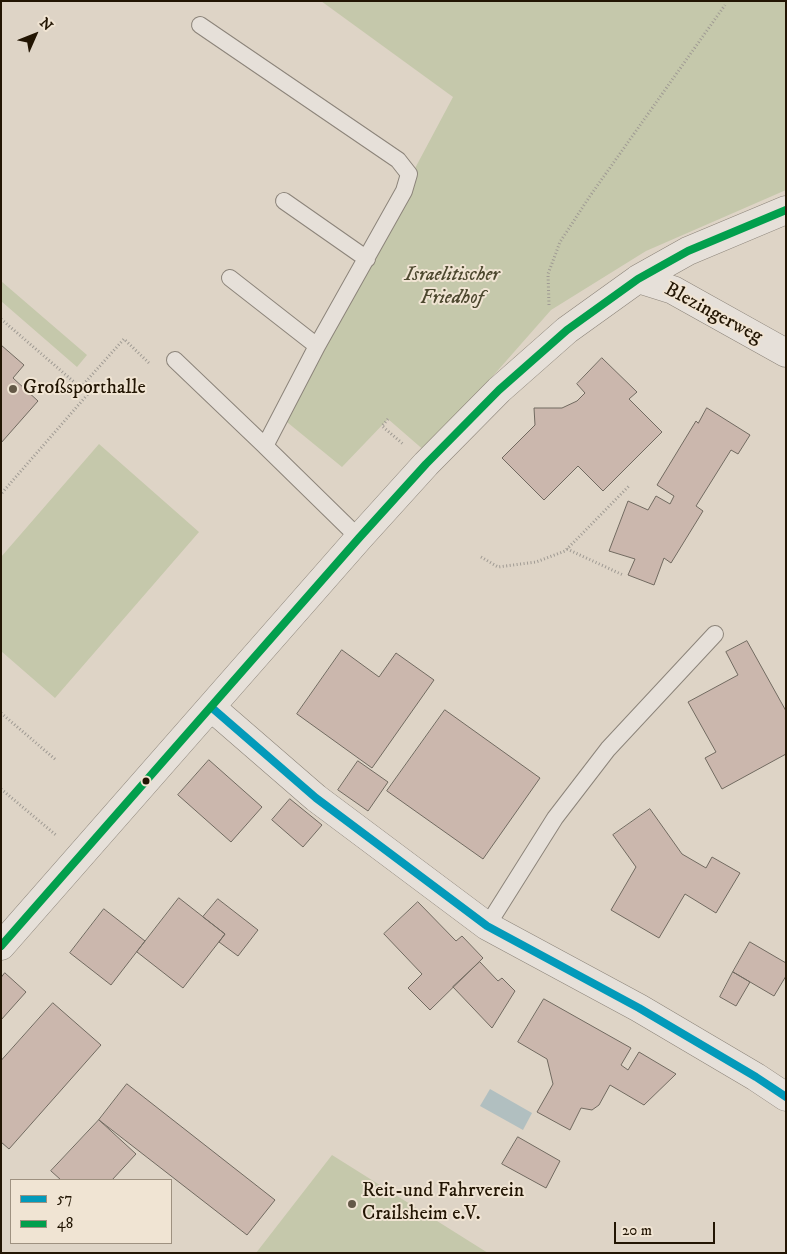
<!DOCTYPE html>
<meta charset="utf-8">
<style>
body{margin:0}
#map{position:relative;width:787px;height:1254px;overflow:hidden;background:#ded4c6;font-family:"IM FELL DW Pica",serif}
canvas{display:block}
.frame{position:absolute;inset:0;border:2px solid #221503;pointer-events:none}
.legend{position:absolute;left:10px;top:1179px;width:162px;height:65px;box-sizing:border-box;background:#f0e4d3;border:1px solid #9e9180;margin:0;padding:6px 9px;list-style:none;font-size:15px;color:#221503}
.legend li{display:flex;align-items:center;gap:10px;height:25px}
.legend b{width:25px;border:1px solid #9e9180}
.north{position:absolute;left:10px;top:10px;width:50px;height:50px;-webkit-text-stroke:4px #f0e4d3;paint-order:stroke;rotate:46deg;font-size:14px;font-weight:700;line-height:20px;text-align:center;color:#221503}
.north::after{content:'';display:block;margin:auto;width:18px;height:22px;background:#221503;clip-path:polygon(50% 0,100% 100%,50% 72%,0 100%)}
.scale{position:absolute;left:614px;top:1222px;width:101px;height:22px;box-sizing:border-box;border:2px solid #221503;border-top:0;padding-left:6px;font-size:15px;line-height:18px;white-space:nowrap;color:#221503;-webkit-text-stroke:4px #f0e4d3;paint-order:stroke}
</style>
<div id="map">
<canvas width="787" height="1254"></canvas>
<div class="frame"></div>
<ul class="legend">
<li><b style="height:6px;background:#039aba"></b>57</li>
<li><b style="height:6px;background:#029f4d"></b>48</li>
</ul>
<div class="north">N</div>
<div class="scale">20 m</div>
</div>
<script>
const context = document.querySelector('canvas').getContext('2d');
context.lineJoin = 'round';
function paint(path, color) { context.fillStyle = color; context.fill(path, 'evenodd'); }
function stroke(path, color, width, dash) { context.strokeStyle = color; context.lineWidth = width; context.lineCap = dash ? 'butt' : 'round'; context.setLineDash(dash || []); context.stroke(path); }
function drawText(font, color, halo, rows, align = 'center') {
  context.font = font + ' "IM FELL DW Pica",serif'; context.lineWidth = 4; context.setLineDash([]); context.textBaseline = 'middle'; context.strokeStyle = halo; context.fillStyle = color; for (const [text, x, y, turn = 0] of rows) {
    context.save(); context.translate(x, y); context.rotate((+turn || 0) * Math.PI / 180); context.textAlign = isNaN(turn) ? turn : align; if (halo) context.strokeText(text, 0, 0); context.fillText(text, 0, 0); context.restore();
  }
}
const green = new Path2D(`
 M 321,1 L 786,1 L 786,190 L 646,251 L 551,310 L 426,452 L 388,419 L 342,467 L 282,418 L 453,97 Z
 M 1,281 L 87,355 L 77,367 L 1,301 Z
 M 99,444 L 199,532 L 55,698 L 1,651 L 1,557 Z
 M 332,1155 L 488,1253 L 256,1253 Z`);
const water = new Path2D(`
 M 490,1089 L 532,1113 L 523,1130 L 480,1106 Z`);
const building = new Path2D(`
 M 1,345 L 24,365 L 13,378 L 38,401 L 1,443 Z
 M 602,358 L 637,392 L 629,399 L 662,432 L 603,491 L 578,466 L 544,500 L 502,458 L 535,425 L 534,408 L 562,408 L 577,401 L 585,393 L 577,384 Z
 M 707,408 L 750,435 L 738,454 L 731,450 L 696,506 L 703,511 L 671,563 L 664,558 L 654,585 L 628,575 L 635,559 L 609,551 L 628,501 L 648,510 L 656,496 L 670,504 L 674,496 L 657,485 L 696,421 L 698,423 Z
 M 747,641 L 786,711 L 786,754 L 722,789 L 705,758 L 716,752 L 688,702 L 738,675 L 726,652 Z
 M 342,650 L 379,677 L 396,653 L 434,680 L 372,768 L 297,714 Z
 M 445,710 L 540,778 L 483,859 L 387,791 Z
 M 209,760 L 262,807 L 231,842 L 178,795 Z
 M 358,761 L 388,782 L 368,811 L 338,790 Z
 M 290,799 L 322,825 L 303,847 L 272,820 Z
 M 650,809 L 682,854 L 706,868 L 712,857 L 740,873 L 716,913 L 685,894 L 659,938 L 611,910 L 636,867 L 613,835 Z
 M 179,898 L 225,934 L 183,988 L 137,952 Z
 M 218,899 L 258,930 L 238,956 L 219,942 L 225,934 L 203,917 Z
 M 418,902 L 456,941 L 462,936 L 483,958 L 430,1010 L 408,988 L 422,974 L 384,934 Z
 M 104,909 L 145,941 L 111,985 L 70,953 Z
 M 750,942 L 786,963 L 786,976 L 774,996 L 733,972 Z
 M 480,962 L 498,981 L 502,978 L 515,991 L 492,1028 L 453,987 Z
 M 733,972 L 750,982 L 736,1006 L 720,997 Z
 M 5,973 L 26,992 L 1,1020 L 1,978 Z
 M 544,999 L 631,1048 L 621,1065 L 628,1070 L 639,1052 L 676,1074 L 644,1105 L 610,1085 L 599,1105 L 592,1110 L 581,1108 L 570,1130 L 537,1112 L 553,1084 L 547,1059 L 518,1042 Z
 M 53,1003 L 101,1045 L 9,1149 L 1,1142 L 1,1061 Z
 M 127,1084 L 275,1200 L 247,1235 L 99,1120 Z
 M 99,1120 L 136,1154 L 112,1180 L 61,1180 L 51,1171 Z
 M 518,1137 L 560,1161 L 546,1188 L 502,1164 Z`);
const path = new Path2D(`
 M 549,305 L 548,274 L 560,242 L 590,196 L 725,5
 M 1,319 L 88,394 L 1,494
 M 81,387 L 124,339 L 150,364
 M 388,419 L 382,426 L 403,444
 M 567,549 L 623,575
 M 481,557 L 498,567 L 536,562 L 565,551 L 629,486
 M 1,713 L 56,760
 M 1,789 L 57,836`);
const service = new Path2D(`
 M 200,25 L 398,160 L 409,174 L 404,191 L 317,346 L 265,446 L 359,538
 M 284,201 L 367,259
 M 230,278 L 317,346
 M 175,360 L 265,446
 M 487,926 L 555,818 L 608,749 L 715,634`);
const minor = new Path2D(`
 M 638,279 L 673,290 L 786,353
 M 211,707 L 316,798 L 487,926 L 639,1008 L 756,1077 L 786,1097
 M 1,946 L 359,538 L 426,464 L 499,390 L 567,330 L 638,279 L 688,251 L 786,210`);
const bus1 = new Path2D(`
 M 211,707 L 316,798 L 487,926 L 639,1008 L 756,1077 L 786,1097`);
const bus2 = new Path2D(`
 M 1,946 L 359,538 L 426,464 L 499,390 L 567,330 L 638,279 L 688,251 L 786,210`);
const markers = [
 [13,389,5,"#645847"],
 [146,781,4.5,"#221503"],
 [352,1204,5,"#645847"]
];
const parkNames = [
 ["Israelitischer",452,276],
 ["Friedhof",452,299]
];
const streetNames = [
 ["Blezingerweg",713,314,28]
];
const poiNames = [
 ["Großsporthalle",23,389],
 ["Reit-und Fahrverein",362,1192],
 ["Crailsheim e.V.",362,1215]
];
paint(green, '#c5c8ab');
paint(water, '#b1bfc0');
paint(building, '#cbb7ad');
stroke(building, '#716a60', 1);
stroke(service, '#8c847a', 18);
stroke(minor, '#8c847a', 29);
stroke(path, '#9f9a93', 3, [1, 2.5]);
stroke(service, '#e6e0d9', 16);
stroke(minor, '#e6e0d9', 28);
stroke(bus1, '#039aba', 8);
stroke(bus2, '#029f4d', 8);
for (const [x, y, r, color] of markers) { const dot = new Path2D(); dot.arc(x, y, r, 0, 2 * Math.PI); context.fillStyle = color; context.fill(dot); stroke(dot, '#f0e4d3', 2); }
drawText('italic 20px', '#4d482f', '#f0e4d3', parkNames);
drawText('20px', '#221503', '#f0e4d3', streetNames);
drawText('20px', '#221503', '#f0e4d3', poiNames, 'left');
</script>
